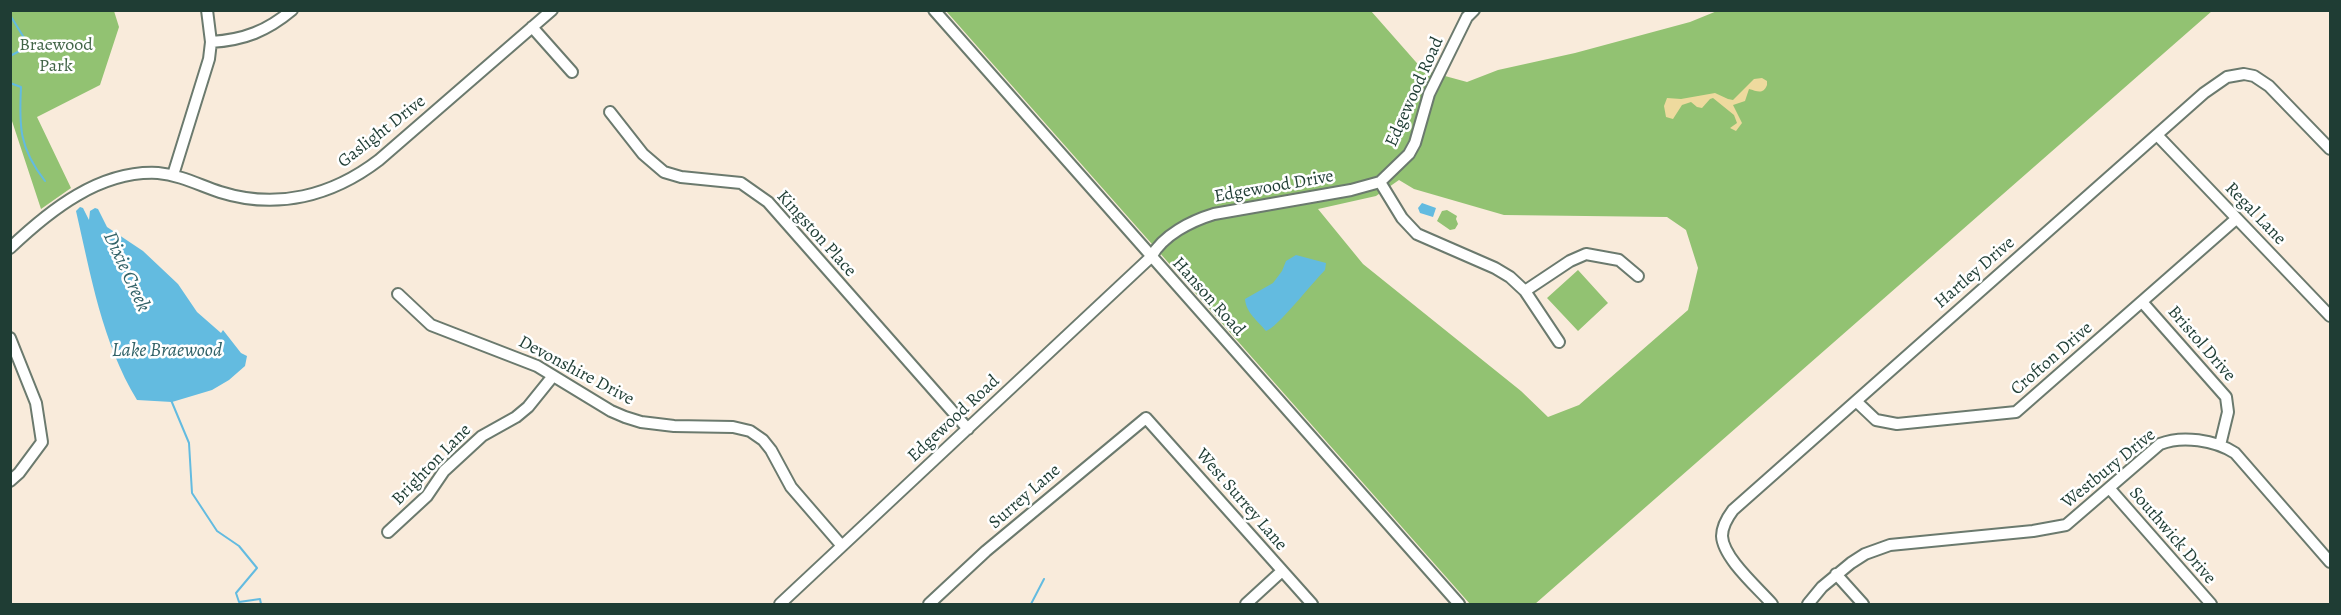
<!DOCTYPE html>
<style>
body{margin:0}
#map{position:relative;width:2341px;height:615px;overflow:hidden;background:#f9ebdb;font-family:Alegreya,serif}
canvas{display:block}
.frame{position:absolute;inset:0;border:12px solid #1f3d34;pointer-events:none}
</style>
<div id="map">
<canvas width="2341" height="615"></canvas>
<div class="frame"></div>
</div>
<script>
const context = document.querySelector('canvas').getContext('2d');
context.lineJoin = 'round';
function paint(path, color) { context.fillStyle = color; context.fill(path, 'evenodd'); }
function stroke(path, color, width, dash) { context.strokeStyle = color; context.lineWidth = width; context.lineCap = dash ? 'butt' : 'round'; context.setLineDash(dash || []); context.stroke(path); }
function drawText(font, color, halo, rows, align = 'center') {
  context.font = font + ' Alegreya,serif'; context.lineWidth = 5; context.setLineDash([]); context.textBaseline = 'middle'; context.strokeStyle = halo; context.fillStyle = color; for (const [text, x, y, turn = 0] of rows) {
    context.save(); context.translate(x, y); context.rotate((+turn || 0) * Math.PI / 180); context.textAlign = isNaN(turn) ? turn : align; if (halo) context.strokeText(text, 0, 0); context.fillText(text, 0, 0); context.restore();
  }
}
const green = new Path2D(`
 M 10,11 L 114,11 L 119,27 L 100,85 L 37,117 L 71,188 L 41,209 L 11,118 Z
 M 946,11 L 1371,11 L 1423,70 L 1467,82 L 1498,70 L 1575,53 L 1690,22 L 1717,11 L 2212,11 L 1535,604 L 1470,604 ZM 1399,180 L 1414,189 L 1504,215 L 1667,217 L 1686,230 L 1698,268 L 1688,310 L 1579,405 L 1548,417 L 1521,391 L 1363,264 L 1318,209 L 1376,196 Z
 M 1447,210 L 1457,216 L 1456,219 L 1458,224 L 1455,229 L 1450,230 L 1437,221 L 1442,211 Z
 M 1578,270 L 1608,303 L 1578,331 L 1547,298 Z`);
const sand = new Path2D(`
 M 1762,78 L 1767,81 L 1767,85 C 1763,95 1757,91 1749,89 L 1745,101 L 1733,105 L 1742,123 L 1736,131 L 1730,128 L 1737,123 L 1734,115 L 1713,98 L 1710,99 L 1702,108 L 1697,107 L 1691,102 L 1682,105 L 1673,119 L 1666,117 L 1664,106 L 1667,98 L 1681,99 L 1715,93 L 1728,99 L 1733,100 L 1754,79 Z`);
const water = new Path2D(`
 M 1422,203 L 1436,208 L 1433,217 L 1420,213 L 1418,208 Z
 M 80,207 L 83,208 L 89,220 L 90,211 L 95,208 L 98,209 L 107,227 L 143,251 L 178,284 L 197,312 L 221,333 L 223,330 L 241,353 L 247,356 L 245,366 L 229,380 L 212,390 L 172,402 L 137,400 C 102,342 91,276 76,211 Z
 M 1296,255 L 1326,263 L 1325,270 C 1313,282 1276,329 1266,331 C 1258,321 1246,313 1245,299 L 1273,283 L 1282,271 L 1286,261 Z`);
const stream = new Path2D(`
 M 10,15 L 29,46 L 10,56
 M 10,83 L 21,87 C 19,126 19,148 45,181
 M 171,400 L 189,443 L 192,493 L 217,531 L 239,546 L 257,568 L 236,593 L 239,602 L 260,599 L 261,604
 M 1031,604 L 1044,579`);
const minor = new Path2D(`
 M 934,10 L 1459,604
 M 532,27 L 572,72
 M 211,42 C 244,40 267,31 292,10
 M 610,112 L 643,154 L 664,172 L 681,177 L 741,183 L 768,202 L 968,429
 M 2157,135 L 2330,316
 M 173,175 L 209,59 L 211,42 L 207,10
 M 1380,182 L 1402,218 L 1417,234 L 1495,268 L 1510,277 L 1525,291 L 1559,342
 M 10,248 C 50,210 100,170 158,173 C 180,175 199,185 220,192 C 277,210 332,196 379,160 L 552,10
 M 1525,291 L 1570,261 L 1586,254 L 1619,260 L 1638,276
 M 398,294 L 431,325 L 537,366 L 611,411 L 625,417 L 641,422 L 674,426 L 733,427 L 750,431 L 763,440 L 771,450 L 791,487 L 842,546
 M 2143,303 L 2226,397 L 2228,412 L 2220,445
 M 10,338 L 36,403 L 42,442 L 19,473 L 10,481
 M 1856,401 L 1876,420 L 1897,424 L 2016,412 L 2236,219
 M 2110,489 L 2211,604
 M 388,532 L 427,496 L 444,471 L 482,436 L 516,417 L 528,407 L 553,376
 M 1836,574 L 1863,604
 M 780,604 L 1151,257 C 1163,235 1191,221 1214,214 L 1351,190 L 1380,182 L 1409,154 L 1415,143 L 1429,94 L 1467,17 L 1474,10
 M 929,604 L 986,551 L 1146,418 L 1312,604
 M 1246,604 L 1282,571
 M 1772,604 C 1758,588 1723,558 1722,536 C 1722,526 1727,518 1733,510 L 2204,93 L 2227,77 L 2244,74 L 2254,76 L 2269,86 L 2330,149
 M 1808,604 L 1822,587 L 1851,563 L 1865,554 L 1890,545 L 2033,531 L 2066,525 L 2160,444 C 2182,435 2215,440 2235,453 L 2330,562`);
const parkNames = [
 ["Braewood",56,46],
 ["Park",56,67]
];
const streetNames = [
 ["Edgewood Road",1415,92,-66],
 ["Gaslight Drive",382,132,-38],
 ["Edgewood Drive",1274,187,-10],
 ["Regal Lane",2255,214,46],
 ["Kingston Place",816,234,48],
 ["Hartley Drive",1975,273,-41],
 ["Hanson Road",1208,297,48],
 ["Bristol Drive",2201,344,49],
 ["Crofton Drive",2052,359,-41],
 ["Devonshire Drive",576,371,28],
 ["Edgewood Road",954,419,-43],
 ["Brighton Lane",432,465,-46],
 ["Westbury Drive",2109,469,-39],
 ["Surrey Lane",1025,497,-41],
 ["West Surrey Lane",1241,500,49],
 ["Southwick Drive",2172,536,49]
];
const waterNames = [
 ["Dixie Creek",126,272,65],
 ["Lake Braewood",167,351]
];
paint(green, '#92c272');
paint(sand, '#eeda9e');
paint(water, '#63bbe0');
stroke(stream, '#63bbe0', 2);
stroke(minor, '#6b7a6e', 14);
stroke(minor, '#fff', 10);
drawText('18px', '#426547', '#fff', parkNames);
drawText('18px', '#1f3d34', '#fff', streetNames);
drawText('italic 20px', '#336368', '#fff', waterNames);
</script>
